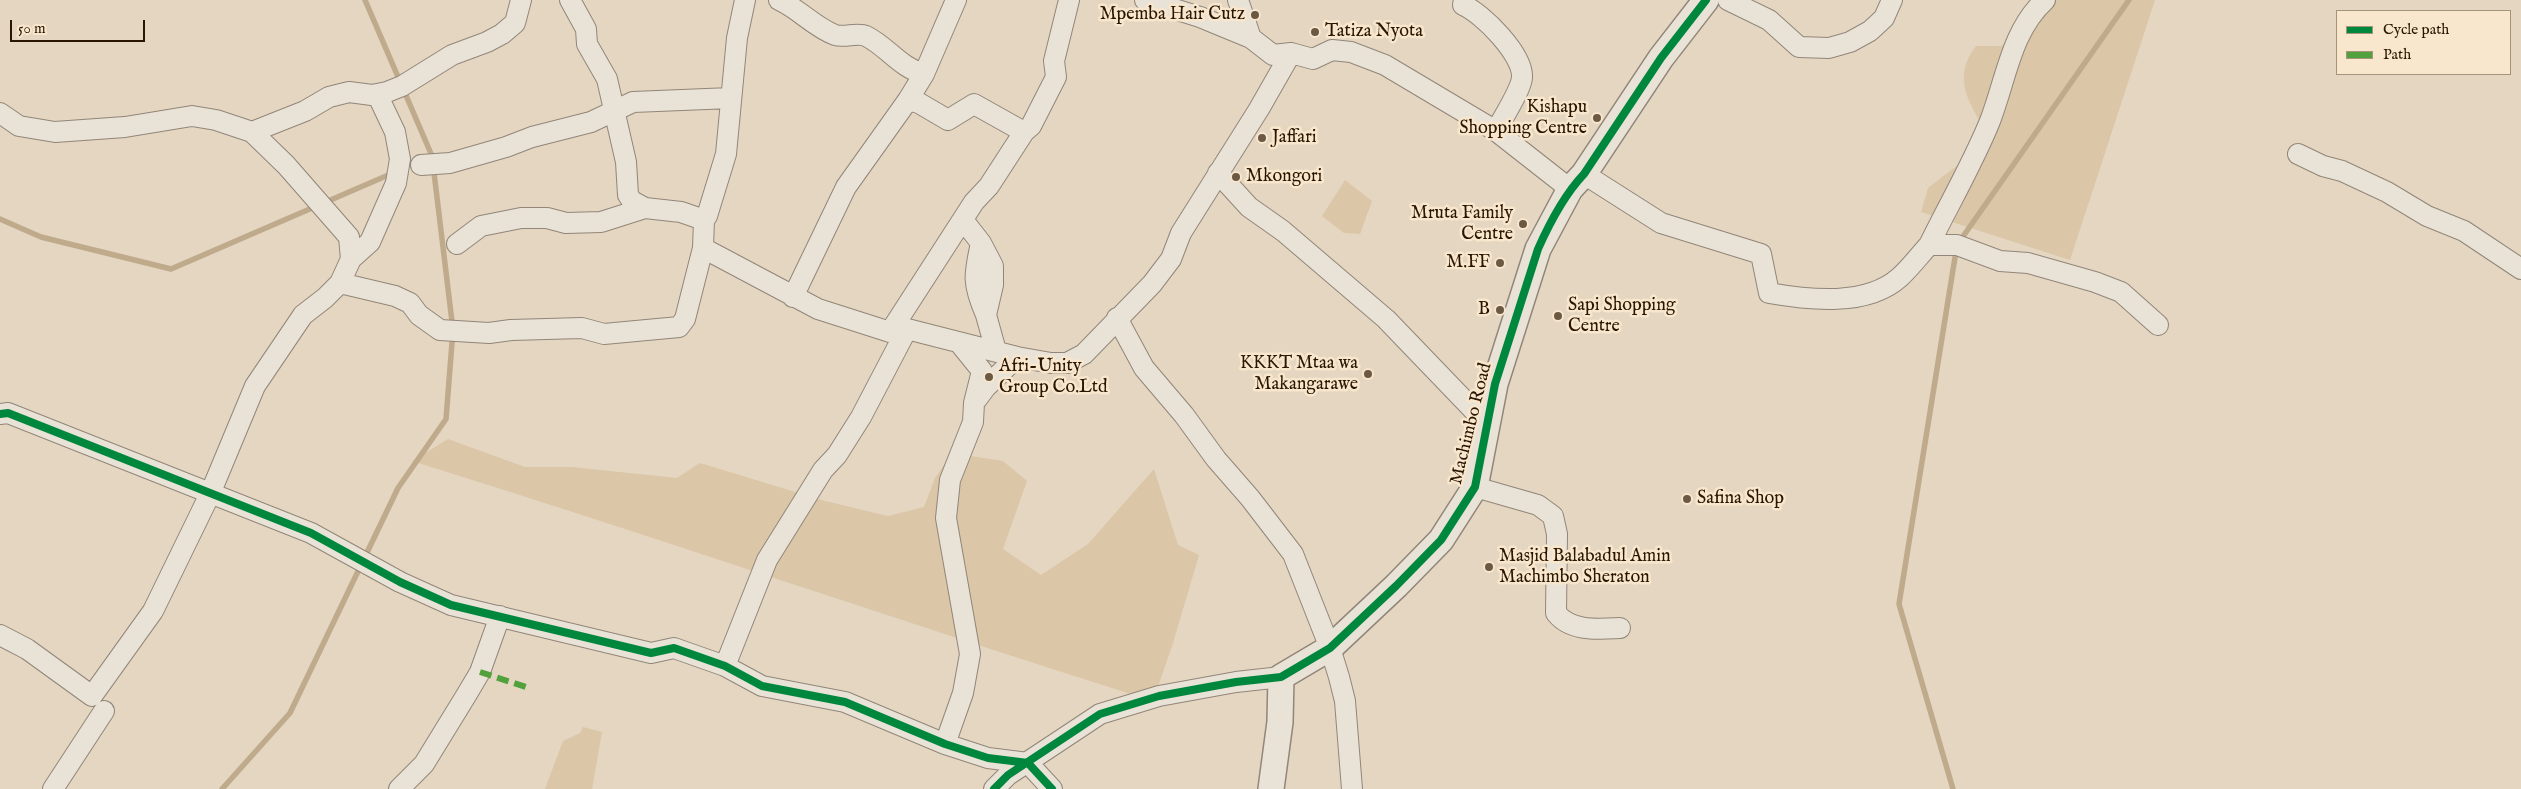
<!DOCTYPE html>
<style>
body{margin:0}
#map{position:relative;width:2521px;height:789px;overflow:hidden;background:#e5d6c1;font-family:"IM FELL English",serif}
canvas{display:block}
.legend{position:absolute;left:2336px;top:10px;width:175px;height:65px;box-sizing:border-box;background:#f8e6cd;border:1px solid #a6937b;margin:0;padding:6px 9px;list-style:none;font-size:15px;color:#2a1600}
.legend li{display:flex;align-items:center;gap:10px;height:25px}
.legend b{width:25px;border:1px solid #a6937b}
.scale{position:absolute;left:10px;top:20px;width:135px;height:22px;box-sizing:border-box;border:2px solid #2a1600;border-top:0;padding-left:6px;font-size:15px;line-height:18px;white-space:nowrap;color:#2a1600;-webkit-text-stroke:4px #f8e6cd;paint-order:stroke}
</style>
<div id="map">
<canvas width="2521" height="789"></canvas>
<ul class="legend">
<li><b style="height:6px;background:#00873e"></b>Cycle path</li>
<li><b style="height:6px;background:#51a13c"></b>Path</li>
</ul>
<div class="scale">50 m</div>
</div>
<script>
const context = document.querySelector('canvas').getContext('2d');
context.lineJoin = 'round';
function paint(path, color) { context.fillStyle = color; context.fill(path, 'evenodd'); }
function stroke(path, color, width, dash) { context.strokeStyle = color; context.lineWidth = width; context.lineCap = dash ? 'butt' : 'round'; context.setLineDash(dash || []); context.stroke(path); }
function drawText(font, color, halo, rows, align = 'center') {
  context.font = font + ' "IM FELL English",serif'; context.lineWidth = 5; context.setLineDash([]); context.textBaseline = 'middle'; context.strokeStyle = halo; context.fillStyle = color; for (const [text, x, y, turn = 0] of rows) {
    context.save(); context.translate(x, y); context.rotate((+turn || 0) * Math.PI / 180); context.textAlign = isNaN(turn) ? turn : align; if (halo) context.strokeText(text, 0, 0); context.fillText(text, 0, 0); context.restore();
  }
}
const green = new Path2D(`
 M 2046,0 L 2155,0 L 2070,260 L 1921,212 L 1928,188 L 1963,161 L 1989,136 C 1971,106 1950,79 1976,46 L 2001,46 L 2020,34 Z
 M 1345,180 L 1372,201 L 1360,234 L 1344,233 L 1322,216 Z
 M 448,439 L 525,467 L 572,467 L 677,478 L 700,463 L 825,501 L 888,516 L 924,507 L 935,478 L 952,453 L 1003,461 L 1027,481 L 1003,549 L 1041,575 L 1088,544 L 1154,469 L 1178,545 L 1199,555 L 1173,643 L 1153,701 C 905,623 660,538 412,461 Z
 M 583,727 L 602,732 L 592,789 L 545,789 L 563,741 L 580,733 Z`);
const stream = new Path2D(`
 M 0,219 L 41,237 L 171,269 L 393,173
 M 222,789 L 290,713 L 398,488 L 446,419 L 453,330 L 432,156 L 365,0
 M 1953,789 L 1899,604 L 1957,245 L 2129,0`);
const minor = new Path2D(`
 M 570,0 L 586,29 L 587,44 L 607,79 L 626,162 L 628,195 L 632,201 L 645,208 L 681,212 L 704,220
 M 745,0 L 737,38 L 726,154 L 707,216 L 704,220 L 703,248 L 818,309 L 890,332 L 907,329 L 1017,357 L 1051,363 L 1067,363 L 1084,354 L 1152,284 L 1171,259 L 1181,233 L 1259,109 L 1291,53
 M 779,0 C 799,9 814,27 835,35 C 845,38 857,32 866,36 C 888,47 899,67 924,74
 M 1145,0 L 1200,17 L 1251,38 L 1273,55 L 1291,53 L 1313,59 L 1332,50 L 1351,52 L 1385,65 L 1496,131 L 1570,189
 M 1238,0 L 1251,38
 M 1464,0 L 1463,5 C 1482,13 1524,55 1522,78 C 1520,92 1503,117 1496,131
 M 1728,0 L 1769,20 L 1799,47 L 1829,48 L 1850,42 L 1870,31 L 1884,18 L 1892,0
 M 908,100 L 919,103 L 948,120 L 974,104 L 1024,132
 M 0,113 L 19,126 L 55,132 L 125,127 L 192,116 L 216,120 L 252,132 L 286,165 L 349,237 L 351,259 L 340,283 L 325,298 L 303,315 L 255,386 L 210,494 L 153,611 L 92,696 L 27,649 L 0,635
 M 252,132 L 305,111 L 329,97 L 349,92 L 372,95 L 387,92 L 402,86 L 452,55 L 487,42 L 502,34 L 515,23 L 521,0
 M 2298,154 L 2323,166 L 2342,171 L 2387,192 L 2427,216 L 2464,231 L 2521,269
 M 421,165 L 450,163 L 506,147 L 532,137 L 591,122 L 633,102 L 731,98
 M 1218,173 L 1249,207 L 1283,231 L 1386,319 L 1487,424
 M 1584,174 L 1661,223 L 1761,254 L 1769,293 C 1809,300 1867,307 1900,277 C 1910,268 1919,256 1929,245 L 1957,245 L 2000,261 L 2028,263 L 2095,282 L 2121,292 L 2158,325
 M 963,220 L 981,243 L 993,266 L 993,285 L 986,315 L 996,351
 M 981,243 C 974,275 972,283 986,315
 M 457,244 L 481,226 L 521,218 L 547,218 L 566,223 L 601,222 L 645,208
 M 1929,245 C 1949,204 1973,163 1990,121 C 2006,80 2011,31 2045,0
 M 351,259 L 370,242 L 396,183 L 400,159 L 395,132 L 377,94
 M 340,283 L 395,296 L 410,303 L 419,315 L 440,330 L 489,333 L 511,330 L 582,328 L 604,334 L 679,327 L 685,319 L 703,248
 M 793,297 L 846,187 L 908,100 L 924,74 L 956,0
 M 1117,318 L 1144,368 L 1184,415 L 1216,459 L 1250,498 L 1293,554 L 1330,648 L 1339,677 L 1345,701 L 1352,789
 M 890,332 L 974,202 L 989,186 L 1024,132 L 1031,126 L 1056,77 L 1054,61 L 1069,0
 M 977,399 L 986,387 L 1017,357
 M 0,414 L 8,413 L 311,533 L 400,582 L 451,605 L 651,653 L 674,648 L 725,666 L 762,686 L 845,702 L 945,744 L 988,758 L 1028,763 L 1052,789
 M 1475,487 L 1538,505 L 1553,516 L 1557,534 L 1556,613 C 1571,632 1598,629 1620,628
 M 725,666 L 767,560 L 823,470 L 837,455 L 861,417 L 907,329
 M 945,744 L 963,693 L 970,654 L 946,518 L 950,480 L 973,422 L 974,403 L 982,371 L 961,345
 M 53,789 L 104,711
 M 399,789 L 424,764 L 467,694 L 480,672 L 500,616
 M 994,789 L 1008,775 L 1100,714 L 1159,696 L 1236,682 L 1281,677`);
const tertiary = new Path2D(`
 M 1271,789 L 1280,722 L 1281,677 L 1330,648 L 1396,586 L 1441,540 L 1475,487 L 1495,384 L 1538,249 L 1570,189 L 1584,174 L 1661,58 L 1706,0`);
const quiet = new Path2D(`
 M 480,672 L 526,687`);
const cycleway = new Path2D(`
 M 0,414 L 8,413 L 311,533 L 400,582 L 451,605 L 651,653 L 674,648 L 725,666 L 762,686 L 845,702 L 945,744 L 988,758 L 1028,763 L 1052,789
 M 994,789 L 1008,775 L 1100,714 L 1159,696 L 1236,682 L 1281,677 L 1330,648 L 1396,586 L 1441,540 L 1475,487 L 1495,384 L 1538,249 C 1550,222 1564,195 1584,174 L 1661,58 L 1706,0`);
const markers = [
 [1255,15,5,"#6b5944"],
 [1315,32,5,"#6b5944"],
 [1597,118,5,"#6b5944"],
 [1262,138,5,"#6b5944"],
 [1236,177,5,"#6b5944"],
 [1523,224,5,"#6b5944"],
 [1500,263,5,"#6b5944"],
 [1500,310,5,"#6b5944"],
 [1558,316,5,"#6b5944"],
 [1368,374,5,"#6b5944"],
 [989,377,5,"#6b5944"],
 [1687,499,5,"#6b5944"],
 [1489,567,5,"#6b5944"]
];
const poiNames = [
 ["Mpemba Hair Cutz",1245,15,"right"],
 ["Tatiza Nyota",1325,32],
 ["Kishapu",1587,108,"right"],
 ["Shopping Centre",1587,129,"right"],
 ["Jaffari",1272,138],
 ["Mkongori",1246,177],
 ["Mruta Family",1513,214,"right"],
 ["Centre",1513,235,"right"],
 ["M.FF",1490,263,"right"],
 ["Sapi Shopping",1568,306],
 ["Centre",1568,327],
 ["B",1490,310,"right"],
 ["KKKT Mtaa wa",1358,364,"right"],
 ["Makangarawe",1358,385,"right"],
 ["Afri-Unity",999,367],
 ["Group Co.Ltd",999,388],
 ["Safina Shop",1697,499],
 ["Masjid Balabadul Amin",1499,557],
 ["Machimbo Sheraton",1499,578]
];
const streetNames = [
 ["Machimbo Road",1472,424,-76]
];
paint(green, '#dbc6a8');
stroke(stream, '#bfaa8c', 5.5);
stroke(minor, '#918678', 22);
stroke(tertiary, '#918678', 28);
stroke(minor, '#e9e2d7', 20);
stroke(tertiary, '#e9e2d7', 25);
stroke(quiet, '#51a13c', 6, [12, 6]);
stroke(cycleway, '#00873e', 8);
for (const [x, y, r, color] of markers) { const dot = new Path2D(); dot.arc(x, y, r, 0, 2 * Math.PI); context.fillStyle = color; context.fill(dot); stroke(dot, '#f8e6cd', 2); }
drawText('18px', '#2a1600', '#f8e6cd', poiNames, 'left');
drawText('18px', '#2a1600', '#f8e6cd', streetNames);
</script>
